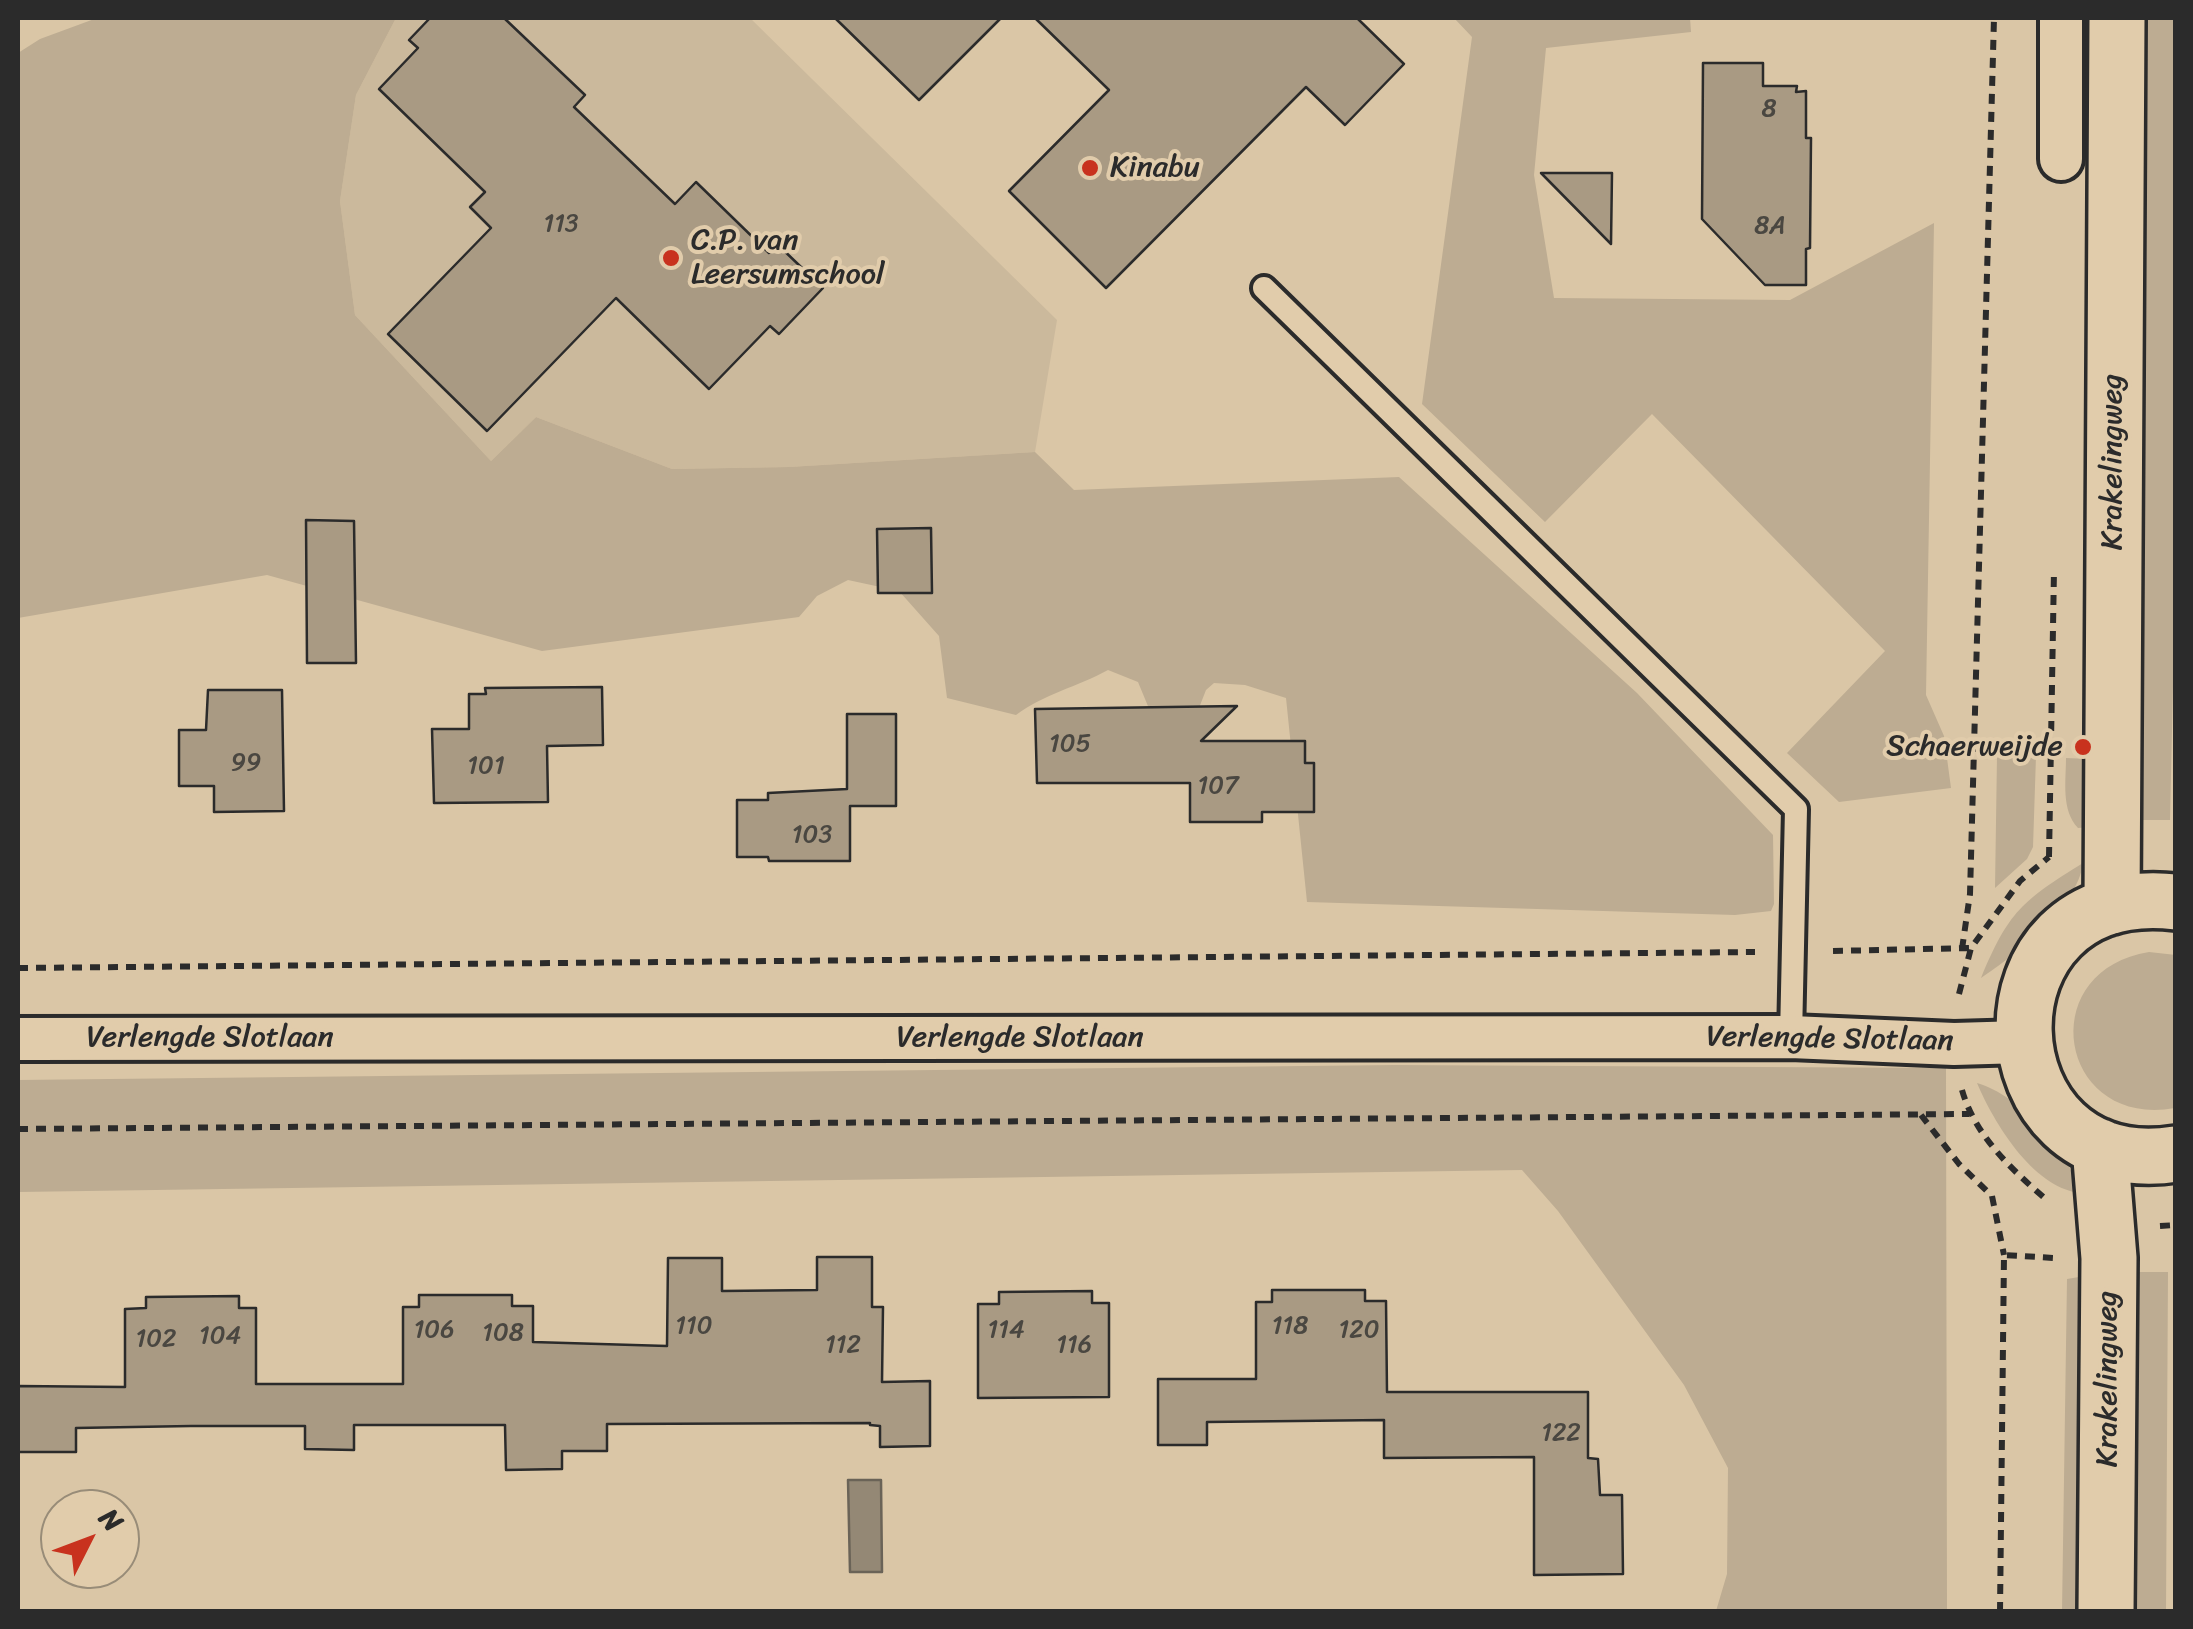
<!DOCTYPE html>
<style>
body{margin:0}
#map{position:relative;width:2193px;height:1629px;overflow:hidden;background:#dac6a6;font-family:Sriracha,sans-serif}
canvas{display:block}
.frame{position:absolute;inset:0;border:20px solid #2b2b2b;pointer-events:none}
.north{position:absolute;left:40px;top:1489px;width:100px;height:100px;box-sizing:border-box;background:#e1ccab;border:2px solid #988c78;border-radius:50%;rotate:48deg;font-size:28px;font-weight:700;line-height:40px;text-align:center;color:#2b2b2b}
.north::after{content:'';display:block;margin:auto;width:35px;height:45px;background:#c8321e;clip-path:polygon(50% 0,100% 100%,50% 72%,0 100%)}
</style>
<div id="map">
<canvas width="2193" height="1629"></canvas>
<div class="frame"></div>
<div class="north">N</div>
</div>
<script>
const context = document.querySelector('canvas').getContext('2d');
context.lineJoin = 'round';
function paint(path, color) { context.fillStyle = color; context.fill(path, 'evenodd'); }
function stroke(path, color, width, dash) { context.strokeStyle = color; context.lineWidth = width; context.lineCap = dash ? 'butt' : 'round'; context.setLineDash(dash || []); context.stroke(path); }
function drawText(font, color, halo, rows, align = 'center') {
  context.font = font + ' Sriracha,sans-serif'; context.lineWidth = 8; context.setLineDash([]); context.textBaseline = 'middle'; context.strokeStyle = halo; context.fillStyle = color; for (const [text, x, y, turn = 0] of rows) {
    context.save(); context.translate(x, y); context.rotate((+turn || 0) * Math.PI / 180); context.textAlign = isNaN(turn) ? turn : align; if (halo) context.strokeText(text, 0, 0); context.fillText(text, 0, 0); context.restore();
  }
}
const built = new Path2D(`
 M 396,18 L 750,18 L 1057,320 L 1035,452 L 789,467 L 672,469 L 536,417 L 491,461 L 355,315 L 340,201 L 356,95 Z`);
const green = new Path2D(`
 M 97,18 L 396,18 L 356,95 L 340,201 L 355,315 L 491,461 L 536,417 L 672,469 L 789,467 L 1035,452 L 1074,490 L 1399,477 L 1637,693 L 1773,835 L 1774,904 L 1771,911 L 1735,915 L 1307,902 L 1286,698 L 1245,685 L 1214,683 L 1206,690 L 1197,713 L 1150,711 L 1138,682 L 1108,670 C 1077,687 1044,694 1016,715 L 947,698 L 939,636 L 899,591 L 848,580 L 817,596 L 799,617 L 542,651 L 267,575 L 18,618 L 18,53 L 40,39 Z
 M 1454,18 L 1690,18 L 1691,32 L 1546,48 L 1534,175 L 1554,298 L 1790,300 L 1934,223 L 1926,695 L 1944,736 L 1951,788 L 1839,802 L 1787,753 L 1885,651 L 1652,414 L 1545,522 L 1422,404 L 1472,37 Z
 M 2134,18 L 2175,18 L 2176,551 L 2170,820 L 2127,820 Z
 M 1997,756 L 2036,756 L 2033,847 L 2027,859 L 1995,888 Z
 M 2066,758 L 2089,759 L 2091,827 L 2078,828 C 2061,810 2066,781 2066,758 Z
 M 2083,863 C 2077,908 2017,954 1981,978 C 2009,911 2022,901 2083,863 Z
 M 2149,952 L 2176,955 L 2175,1108 C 2059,1129 2032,971 2149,952 Z
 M 1395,1065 L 1946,1068 L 1947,1611 L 1716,1611 L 1727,1574 L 1728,1468 L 1684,1385 L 1558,1211 L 1522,1170 L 18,1192 L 18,1080 Z
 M 1977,1083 C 2019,1095 2070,1150 2079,1193 C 2032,1186 1994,1123 1977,1083 Z
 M 2124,1272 L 2168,1272 L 2166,1611 L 2121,1612 Z
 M 2085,1276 L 2089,1611 L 2062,1612 L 2067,1279 Z`);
const water = new Path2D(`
 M 848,1480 L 881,1480 L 882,1572 L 850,1572 Z`);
const building = new Path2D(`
 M 430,18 L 504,18 L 585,95 L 574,107 L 675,204 L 696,182 L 769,253 L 777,244 L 823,288 L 779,334 L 770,326 L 709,389 L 616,298 L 487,431 L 388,334 L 491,228 L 470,207 L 485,192 L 379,89 L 418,48 L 409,40 Z
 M 835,18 L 1001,18 L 919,100 Z
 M 1035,18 L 1357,18 L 1404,64 L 1345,125 L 1306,87 L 1106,288 L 1009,191 L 1109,90 Z
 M 1703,63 L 1763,63 L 1763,86 L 1797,86 L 1796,92 L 1806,91 L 1806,138 L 1811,138 L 1810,248 L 1806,249 L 1806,285 L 1765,285 L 1702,219 Z
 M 1541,173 L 1612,173 L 1611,244 Z
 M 306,520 L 354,521 L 356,663 L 307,663 Z
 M 931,528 L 932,593 L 878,593 L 877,529 Z
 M 602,687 L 603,745 L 547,746 L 548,802 L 434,803 L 432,729 L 469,729 L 469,694 L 486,694 L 485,688 Z
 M 208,690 L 282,690 L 284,811 L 214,812 L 214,786 L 179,786 L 179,730 L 206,730 Z
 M 1237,706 L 1201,741 L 1305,741 L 1305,763 L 1314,763 L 1314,812 L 1262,812 L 1262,822 L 1190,822 L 1190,783 L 1037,783 L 1035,709 Z
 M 847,714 L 896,714 L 896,806 L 850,806 L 850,861 L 769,861 L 768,857 L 737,857 L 737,800 L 768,800 L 768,793 L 847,789 Z
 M 817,1257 L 872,1257 L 872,1307 L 883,1307 L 882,1382 L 930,1381 L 930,1446 L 880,1447 L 880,1426 L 870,1425 L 870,1423 L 607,1424 L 607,1451 L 562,1451 L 562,1469 L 506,1470 L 505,1425 L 354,1425 L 354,1450 L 305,1449 L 305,1426 L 191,1426 L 76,1428 L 76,1452 L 18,1452 L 18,1386 L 125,1387 L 125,1309 L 146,1308 L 146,1297 L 239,1296 L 239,1308 L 256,1308 L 256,1384 L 403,1384 L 403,1307 L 419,1307 L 419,1295 L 512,1295 L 512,1306 L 533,1306 L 533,1342 L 667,1346 L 668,1258 L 722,1258 L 722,1291 L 817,1290 Z
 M 1272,1290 L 1365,1290 L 1365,1301 L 1386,1301 L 1387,1392 L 1588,1392 L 1588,1458 L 1598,1459 L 1600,1495 L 1622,1495 L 1623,1574 L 1534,1575 L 1534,1457 L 1384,1458 L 1384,1420 L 1207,1422 L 1207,1445 L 1158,1445 L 1158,1379 L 1256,1379 L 1256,1302 L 1272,1302 Z
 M 1092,1291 L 1092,1303 L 1109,1303 L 1109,1397 L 978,1398 L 978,1304 L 999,1304 L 999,1292 Z`);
const path = new Path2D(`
 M 1975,746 L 2054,747
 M 2049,857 L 2054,570
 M 1962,949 L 1970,894 L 1994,18
 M 1833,951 L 1971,948
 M 18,968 L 1755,952
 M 1959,994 L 1971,948 L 2020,881 L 2049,857
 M 1962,1090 C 1975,1136 2012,1170 2048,1201
 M 1921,1115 L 1959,1164 L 1992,1196 L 2004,1255
 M 18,1129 L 1969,1114
 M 2160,1226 L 2176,1225
 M 2000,1612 L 2004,1255 L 2054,1258`);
const service = new Path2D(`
 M 1264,288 L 1796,809 L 1791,1037`);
const minor = new Path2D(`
 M 2061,159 L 2061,18
 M 18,1039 L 1791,1037 L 1954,1044 L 2022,1042`);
const primary = new Path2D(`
 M 2176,902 C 1967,878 1980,1185 2176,1154
 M 2112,906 L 2117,18
 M 2100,1147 L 2109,1258 L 2106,1612`);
const markers = [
 [1090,168,10,"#c8321e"],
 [671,258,10,"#c8321e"],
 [2083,747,10,"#c8321e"]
];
const numberNames = [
 ["8",1769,110],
 ["113",561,225],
 ["8A",1770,227],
 ["105",1070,745],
 ["99",246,764],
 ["101",486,767],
 ["107",1218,787],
 ["103",812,836],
 ["110",694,1327],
 ["118",1290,1327],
 ["106",434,1331],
 ["114",1006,1331],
 ["120",1359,1331],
 ["108",503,1334],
 ["104",220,1337],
 ["102",156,1340],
 ["112",843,1346],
 ["116",1074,1346],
 ["122",1561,1434]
];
const poiNames = [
 ["Kinabu",1110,168],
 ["C.P. van",691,241],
 ["Leersumschool",691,275],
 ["Schaerweijde",2063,747,"right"]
];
const streetNames = [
 ["Krakelingweg",2113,462,-90],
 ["Verlengde Slotlaan",210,1038],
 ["Verlengde Slotlaan",1020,1038],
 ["Verlengde Slotlaan",1830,1040,1],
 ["Krakelingweg",2108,1379,-90]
];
paint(built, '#cbb99c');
paint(green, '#bdac92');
paint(water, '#948875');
stroke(water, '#6a6357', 2.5);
paint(building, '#a99a83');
stroke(building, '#2b2b2b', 2.5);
stroke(service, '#2b2b2b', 30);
stroke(minor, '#2b2b2b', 50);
stroke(primary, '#2b2b2b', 62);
stroke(path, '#2b2b2b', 6, [10, 8]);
stroke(service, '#e1ccab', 22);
stroke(minor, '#e1ccab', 42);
stroke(primary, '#e1ccab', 55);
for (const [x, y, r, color] of markers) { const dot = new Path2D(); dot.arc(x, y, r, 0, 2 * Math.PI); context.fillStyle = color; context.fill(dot); stroke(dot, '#e1ccab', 4); }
drawText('25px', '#4a4741', null, numberNames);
drawText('30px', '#2b2b2b', '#e1ccab', poiNames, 'left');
drawText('30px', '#2b2b2b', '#e1ccab', streetNames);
</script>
